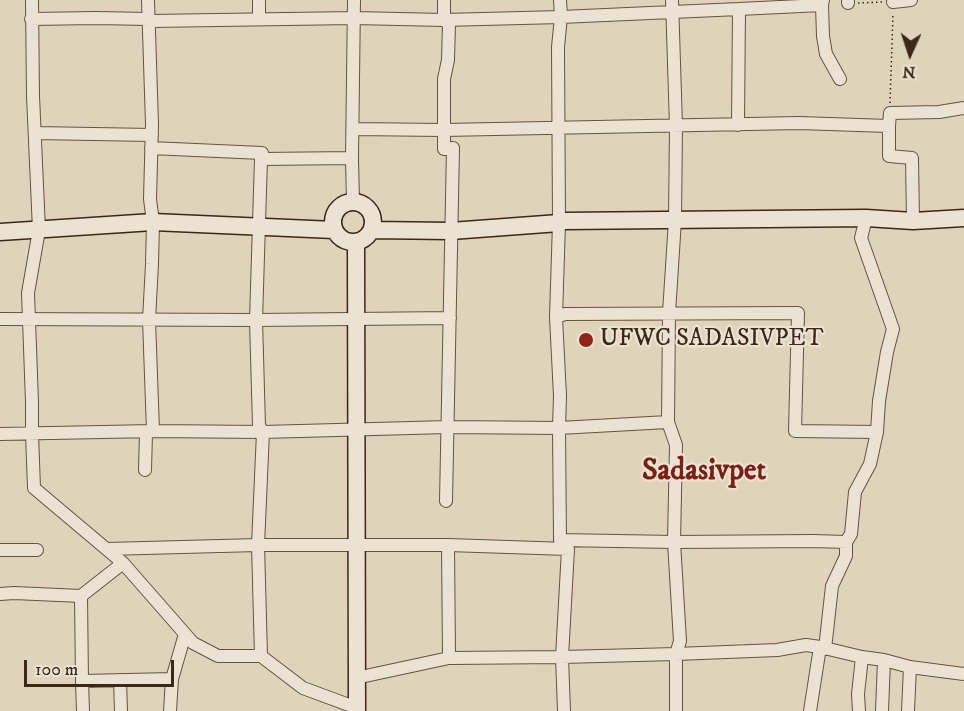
<!DOCTYPE html>
<style>
body{margin:0}
#map{position:relative;width:964px;height:711px;overflow:hidden;background:#e0d3bb;font-family:"IM FELL DW Pica",serif}
canvas{display:block}
.north{position:absolute;left:880px;top:24px;width:60px;height:60px;-webkit-text-stroke:4px #ebe2d3;paint-order:stroke;rotate:183deg;font-size:16px;font-weight:700;line-height:24px;text-align:center;color:#3b2816}
.north::after{content:'';display:block;margin:auto;width:21px;height:27px;background:#3b2816;clip-path:polygon(50% 0,100% 100%,50% 72%,0 100%)}
.scale{position:absolute;left:24px;top:660px;width:150px;height:27px;box-sizing:border-box;border:3px solid #3b2816;border-top:0;padding-left:8px;font-size:18px;line-height:21px;white-space:nowrap;color:#3b2816;-webkit-text-stroke:4px #ebe2d3;paint-order:stroke}
</style>
<div id="map">
<canvas width="964" height="711"></canvas>
<div class="north">N</div>
<div class="scale">100 m</div>
</div>
<script>
const context = document.querySelector('canvas').getContext('2d');
context.lineJoin = 'round';
function stroke(path, color, width, dash) { context.strokeStyle = color; context.lineWidth = width; context.lineCap = dash ? 'butt' : 'round'; context.setLineDash(dash || []); context.stroke(path); }
function drawText(font, color, halo, rows, align = 'center') {
  context.font = font + ' "IM FELL DW Pica",serif'; context.lineWidth = 4.5; context.setLineDash([]); context.textBaseline = 'middle'; context.strokeStyle = halo; context.fillStyle = color; for (const [text, x, y, turn = 0] of rows) {
    context.save(); context.translate(x, y); context.rotate((+turn || 0) * Math.PI / 180); context.textAlign = isNaN(turn) ? turn : align; if (halo) context.strokeText(text, 0, 0); context.fillText(text, 0, 0); context.restore();
  }
}
const path = new Path2D(`
 M 858,3 L 883,2
 M 890,103 L 893,14`);
const street = new Path2D(`
 M 32,0 L 33,96 L 39,230 L 28,293 L 32,402 L 32,434 L 34,488 L 123,563 L 193,643 L 218,656 L 261,656
 M 259,0 L 259,19
 M 444,0 L 444,20 L 449,24 L 448,60 L 444,79 L 444,149 L 453,148 L 446,501
 M 560,0 L 561,17 L 558,47 L 559,223 L 556,317 L 560,396 L 559,428 L 560,540 L 568,549 L 562,657 L 564,711
 M 848,0 L 848,3
 M 893,2 L 911,0
 M 822,5 L 823,36 L 826,54 L 840,79
 M 739,9 L 822,5 L 823,0
 M 31,19 L 96,18 L 149,19
 M 150,21 L 354,18 L 444,20 L 561,17 L 739,9 L 738,125
 M 889,126 L 890,113 L 939,112 L 964,108
 M 353,129 L 444,130 L 799,123 L 889,126 L 889,156 L 912,158 L 913,221
 M 35,133 L 152,135
 M 151,148 L 262,153 L 261,159 L 352,158
 M 261,159 L 256,320 L 259,426 L 263,432 L 258,545 L 261,656 L 303,688 L 357,708
 M 353,202 L 352,158 L 354,0
 M 556,317 L 565,314 L 798,313 L 795,431 L 877,432
 M 0,319 L 256,320 L 450,318
 M 668,422 L 669,313 L 675,220 L 676,126 L 672,0
 M 0,434 L 153,431 L 263,432 L 448,427 L 559,428 L 668,422 L 676,445 L 674,542 L 680,641 L 676,654 L 676,711
 M 145,470 L 146,433 L 153,431 L 149,320 L 152,264 L 153,222 L 150,199 L 152,124 L 148,0
 M 560,540 L 674,542 L 813,541 L 846,542 L 846,556 L 832,586 L 825,649
 M 846,542 L 851,534 L 855,492 L 870,464 L 877,432 L 879,401 L 887,352 L 893,329 L 861,238 L 866,218
 M 107,549 L 258,545 L 448,545
 M 568,549 L 448,545 L 449,658 L 562,657 L 676,654 L 777,650 L 806,645 L 820,647 L 862,657 L 884,660 L 910,667 L 964,674
 M 0,550 L 37,550
 M 123,563 L 81,596 L 82,681 L 172,679 L 185,634
 M 0,594 L 14,593 L 81,596
 M 356,678 L 449,658
 M 120,680 L 121,711
 M 82,681 L 83,711
 M 170,711 L 172,679
 M 810,711 L 820,647
 M 859,711 L 858,694 L 862,657
 M 882,711 L 884,660
 M 908,711 L 910,667`);
const secondary = new Path2D(`
 M333 222a20 20 0 1 1 40 0a20 20 0 1 1-40 0Z
 M 372,230 L 451,231 L 559,223 L 564,221 L 866,218 L 913,221 L 964,218
 M 0,232 L 153,222 L 334,230
 M 356,243 L 357,711`);
const markers = [
 [586,340,8,"#8f2418"]
];
const poiNames = [
 ["UFWC SADASIVPET",600,340]
];
const districtNames = [
 ["Sadasivpet",704,473]
];
stroke(street, '#64533f', 14);
stroke(secondary, '#3b2816', 19);
stroke(path, '#3b2816', 1.5, [1.5, 3]);
stroke(street, '#ebe2d3', 12);
stroke(secondary, '#ebe2d3', 16);
for (const [x, y, r, color] of markers) { const dot = new Path2D(); dot.arc(x, y, r, 0, 2 * Math.PI); context.fillStyle = color; context.fill(dot); stroke(dot, '#ebe2d3', 2); }
drawText('24px', '#3b2816', '#ebe2d3', poiNames, 'left');
drawText('bold 30px', '#7a1f14', '#ebe2d3', districtNames);
</script>
